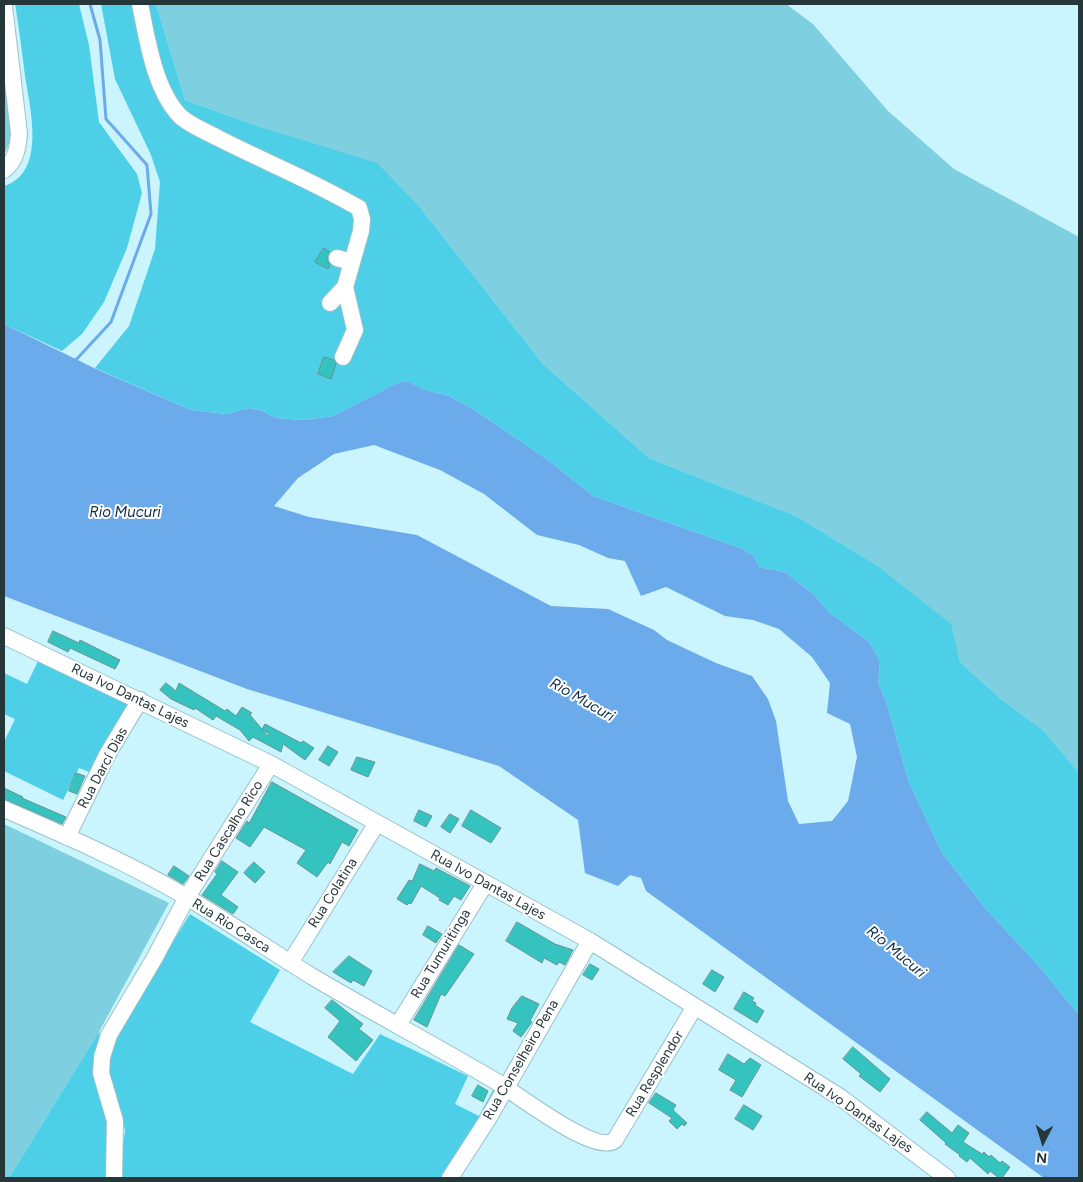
<!DOCTYPE html>
<meta charset="utf-8">
<style>
body{margin:0}
#map{position:relative;width:1083px;height:1182px;overflow:hidden;background:#caf5fe;font-family:Figtree,sans-serif}
canvas{display:block}
.frame{position:absolute;inset:0;border:5px solid #26373a;pointer-events:none}
.north{position:absolute;left:1018px;top:1117px;width:50px;height:50px;-webkit-text-stroke:4px #fff;paint-order:stroke;rotate:185deg;font-size:14px;font-weight:700;line-height:20px;text-align:center;color:#26373a}
.north::after{content:'';display:block;margin:auto;width:18px;height:22px;background:#26373a;clip-path:polygon(50% 0,100% 100%,50% 72%,0 100%)}
</style>
<div id="map">
<canvas width="1083" height="1182"></canvas>
<div class="frame"></div>
<div class="north">N</div>
</div>
<script>
const context = document.querySelector('canvas').getContext('2d');
context.lineJoin = 'round';
function paint(path, color) { context.fillStyle = color; context.fill(path, 'evenodd'); }
function stroke(path, color, width, dash) { context.strokeStyle = color; context.lineWidth = width; context.lineCap = dash ? 'butt' : 'round'; context.setLineDash(dash || []); context.stroke(path); }
function drawText(font, color, halo, rows, align = 'center') {
  context.font = font + ' Figtree,sans-serif'; context.lineWidth = 4; context.setLineDash([]); context.textBaseline = 'middle'; context.strokeStyle = halo; context.fillStyle = color; for (const [text, x, y, turn = 0] of rows) {
    context.save(); context.translate(x, y); context.rotate((+turn || 0) * Math.PI / 180); context.textAlign = isNaN(turn) ? turn : align; if (halo) context.strokeText(text, 0, 0); context.fillText(text, 0, 0); context.restore();
  }
}
const green = new Path2D(`
 M 156,4 L 786,4 L 813,24 L 888,111 L 954,169 L 1079,237 L 1079,773 L 1043,730 L 1001,699 L 960,662 L 950,624 L 878,566 L 796,516 L 649,458 L 543,364 L 422,210 L 263,128 L 185,100 Z
 M 4,70 C 8,96 20,131 4,154 Z
 M 4,824 L 169,903 L 100,1030 L 9,1178 L 4,1178 Z`);
const forest = new Path2D(`
 M 15,4 L 79,4 L 89,45 L 99,122 L 137,174 L 142,193 L 127,248 L 104,302 L 82,334 L 62,351 L 4,324 L 4,186 C 47,173 30,108 25,76 C 22,52 19,28 15,4 Z
 M 101,4 L 156,4 L 185,100 L 263,128 L 377,163 L 422,210 L 543,364 L 649,458 L 796,516 L 878,566 L 951,624 L 960,662 L 1001,699 L 1043,730 L 1079,773 L 1079,1015 L 1037,964 L 986,909 L 942,853 L 908,780 L 887,704 L 878,682 L 880,661 L 869,642 L 830,613 L 813,594 L 785,572 L 759,567 L 754,556 L 743,549 L 593,496 L 548,460 L 476,411 L 449,396 L 422,389 L 408,381 L 397,383 L 333,416 L 304,420 L 276,418 L 263,411 L 249,408 L 226,414 L 191,410 L 95,368 L 129,326 L 155,249 L 160,182 L 151,155 L 115,79 Z
 M 39,659 L 130,702 L 94,774 L 79,768 L 63,800 L 4,771 L 4,742 L 15,719 L 4,714 L 4,673 L 27,684 Z
 M 190,914 L 280,970 L 250,1022 L 353,1074 L 380,1034 L 468,1076 L 455,1104 L 479,1116 L 493,1090 L 498,1092 L 445,1178 L 122,1178 L 122,1151 L 125,1131 L 122,1113 L 105,1070 L 110,1044 Z
 M 100,1030 C 92,1073 108,1099 110,1140 C 110,1153 105,1165 107,1178 L 9,1178 Z`);
const water = new Path2D(`
 M 4,324 L 94,368 L 191,410 L 226,414 L 249,408 L 263,411 L 276,418 L 304,420 L 333,416 L 397,383 L 408,381 L 422,389 L 449,396 L 476,411 L 548,460 L 593,496 L 743,549 L 754,556 L 759,567 L 785,572 L 813,594 L 830,613 L 869,642 L 880,661 L 878,682 L 887,704 L 908,780 L 942,853 L 986,909 L 1037,964 L 1079,1015 L 1079,1178 L 1044,1178 L 646,891 L 641,878 L 630,875 L 618,886 L 585,873 L 578,820 L 499,766 L 247,689 L 4,596 ZM 374,445 L 440,470 L 484,494 L 537,535 L 579,545 L 608,558 L 625,561 L 641,596 L 666,587 L 725,616 L 753,620 L 779,629 L 812,657 L 830,683 L 827,713 L 850,724 L 857,757 L 848,801 L 832,821 L 799,824 L 788,801 L 776,721 L 768,699 L 752,676 L 716,663 L 667,640 L 654,630 L 608,609 L 551,606 L 417,535 L 309,517 L 274,506 L 298,478 L 334,454 Z`);
const stream = new Path2D(`
 M 74,362 L 111,322 L 151,214 L 147,165 L 106,119 L 100,40 L 90,4`);
const building = new Path2D(`
 M 324,248 L 330,252 L 327,260 L 330,265 L 328,269 L 315,262 Z
 M 324,357 L 334,360 L 336,364 L 331,379 L 318,374 Z
 M 53,631 L 79,643 L 80,640 L 120,660 L 115,669 L 70,648 L 68,652 L 48,642 Z
 M 166,683 L 176,691 L 179,683 L 225,711 L 227,709 L 236,716 L 242,707 L 252,713 L 250,715 L 268,736 L 269,734 L 262,729 L 265,724 L 301,743 L 303,741 L 314,748 L 305,760 L 283,744 L 281,752 L 253,737 L 249,741 L 240,730 L 216,716 L 213,720 L 195,708 L 194,710 L 171,699 L 160,690 Z
 M 328,746 L 338,752 L 329,766 L 319,760 Z
 M 357,757 L 375,762 L 368,777 L 351,770 Z
 M 76,773 L 85,776 L 77,794 L 69,791 Z
 M 272,782 L 358,830 L 349,846 L 342,842 L 330,864 L 328,862 L 317,877 L 297,863 L 306,850 L 264,827 L 250,847 L 236,838 L 247,821 L 249,823 Z
 M 4,788 L 23,797 L 22,798 L 66,817 L 62,824 L 4,799 Z
 M 419,810 L 432,816 L 426,827 L 414,821 Z
 M 471,810 L 501,828 L 491,843 L 462,826 Z
 M 450,814 L 459,819 L 450,833 L 441,827 Z
 M 222,861 L 238,872 L 221,895 L 238,907 L 233,914 L 202,895 L 217,874 L 215,872 Z
 M 254,862 L 265,872 L 255,883 L 244,873 Z
 M 420,864 L 434,871 L 436,868 L 470,886 L 461,900 L 454,896 L 448,905 L 439,900 L 440,898 L 421,886 L 411,904 L 409,903 L 407,905 L 397,899 L 409,880 L 412,881 Z
 M 174,866 L 189,876 L 183,884 L 168,875 Z
 M 517,922 L 555,944 L 573,950 L 565,965 L 559,962 L 557,965 L 544,958 L 542,963 L 506,941 Z
 M 428,926 L 442,934 L 436,943 L 423,935 Z
 M 459,945 L 474,954 L 445,996 L 441,994 L 427,1027 L 414,1020 Z
 M 349,956 L 372,971 L 364,986 L 353,980 L 351,983 L 333,972 Z
 M 590,964 L 599,969 L 592,980 L 583,975 Z
 M 712,970 L 724,977 L 715,992 L 703,984 Z
 M 744,992 L 754,998 L 752,1001 L 756,1003 L 755,1005 L 764,1011 L 757,1023 L 734,1009 Z
 M 522,996 L 539,1004 L 530,1021 L 532,1022 L 521,1037 L 513,1031 L 518,1023 L 507,1019 L 512,1008 Z
 M 332,1000 L 363,1024 L 359,1029 L 373,1040 L 356,1061 L 328,1037 L 340,1021 L 325,1008 Z
 M 853,1047 L 890,1079 L 880,1092 L 859,1076 L 861,1074 L 843,1059 Z
 M 728,1054 L 744,1064 L 750,1058 L 761,1065 L 742,1097 L 730,1090 L 736,1080 L 719,1070 Z
 M 478,1085 L 488,1091 L 483,1102 L 472,1096 Z
 M 656,1093 L 676,1105 L 673,1110 L 687,1123 L 684,1126 L 682,1124 L 677,1129 L 669,1121 L 672,1118 L 649,1103 Z
 M 744,1105 L 762,1116 L 753,1130 L 735,1119 Z
 M 927,1112 L 952,1133 L 958,1125 L 969,1133 L 963,1142 L 982,1154 L 984,1152 L 989,1157 L 991,1155 L 1000,1163 L 1002,1161 L 1010,1167 L 1002,1178 L 999,1178 L 990,1171 L 988,1174 L 970,1158 L 967,1162 L 959,1156 L 960,1155 L 945,1144 L 946,1143 L 920,1120 Z`);
const minor = new Path2D(`
 M 140,4 C 147,38 154,88 179,115 C 187,124 207,132 218,138 C 265,162 313,181 359,208 L 362,219 L 361,231 L 345,287 L 355,330 L 343,357
 M 4,6 L 19,133 C 18,147 16,161 4,170
 M 337,258 L 351,262
 M 330,303 L 345,287
 M 4,636 L 271,764 L 590,941 L 840,1097 L 947,1178
 M 4,809 C 64,835 131,864 188,898 C 230,923 271,951 313,977 C 374,1013 436,1046 497,1082 C 517,1094 596,1156 615,1140 L 694,1008
 M 67,837 L 107,755 L 140,700
 M 290,963 L 377,823
 M 398,1025 L 485,884
 M 114,1178 L 115,1121 L 101,1073 L 102,1057 L 109,1035 L 154,959 L 187,897 L 271,764
 M 450,1178 L 488,1119 L 590,941`);
const streetNames = [
 ["Rua Ivo Dantas Lajes",130,696,26],
 ["Rua Darcí Dias",103,768,-62],
 ["Rua Cascalho Rico",229,831,-58],
 ["Rua Ivo Dantas Lajes",488,885,29],
 ["Rua Colatina",333,893,-58],
 ["Rua Rio Casca",231,926,32],
 ["Rua Tumuritinga",441,954,-59],
 ["Rua Conselheiro Pena",521,1060,-60],
 ["Rua Resplendor",655,1074,-59],
 ["Rua Ivo Dantas Lajes",858,1113,35]
];
const waterNames = [
 ["Rio Mucuri",125,513],
 ["Rio Mucuri",582,700,30],
 ["Rio Mucuri",896,952,40]
];
paint(green, '#7ecfdf');
paint(forest, '#4dcfe7');
paint(water, '#6baaeb');
stroke(stream, '#6baaeb', 3);
paint(building, '#34c3bf');
stroke(building, '#699391', 1);
stroke(minor, '#98c2cb', 18);
stroke(minor, '#fff', 16);
drawText('14px', '#26373a', '#fff', streetNames);
drawText('italic 15px', '#102b45', '#fff', waterNames);
</script>
